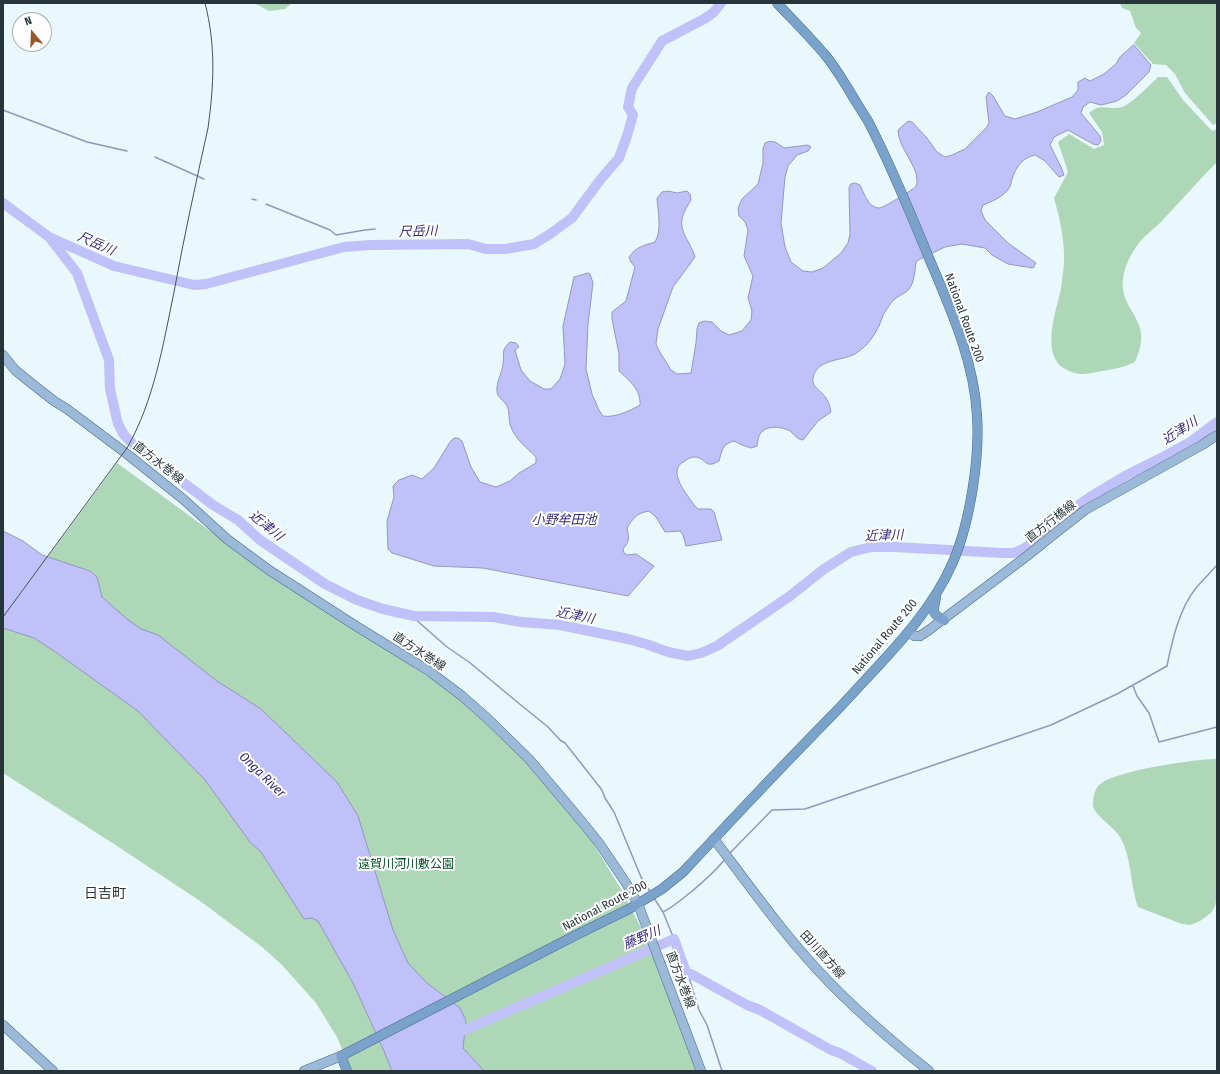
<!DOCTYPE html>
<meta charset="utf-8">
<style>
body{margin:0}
#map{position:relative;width:1220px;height:1074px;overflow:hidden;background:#e8f8fd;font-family:"Fira Sans Condensed",sans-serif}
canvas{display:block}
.frame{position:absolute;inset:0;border:4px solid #25353a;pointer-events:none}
.north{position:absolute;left:12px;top:12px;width:40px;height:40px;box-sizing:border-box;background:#fff;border:1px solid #a8aeb0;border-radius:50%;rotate:341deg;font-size:11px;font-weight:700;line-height:16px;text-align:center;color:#25353a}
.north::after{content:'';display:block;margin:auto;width:14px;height:18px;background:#9a5529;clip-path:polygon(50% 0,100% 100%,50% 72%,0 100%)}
</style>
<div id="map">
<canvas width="1220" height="1074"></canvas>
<div class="frame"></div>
<div class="north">N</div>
</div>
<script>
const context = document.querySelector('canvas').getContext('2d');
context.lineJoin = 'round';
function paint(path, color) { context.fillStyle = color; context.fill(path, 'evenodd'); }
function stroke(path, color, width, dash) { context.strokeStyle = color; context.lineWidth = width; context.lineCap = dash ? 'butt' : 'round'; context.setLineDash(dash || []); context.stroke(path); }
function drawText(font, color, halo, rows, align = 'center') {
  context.font = font + ' "Fira Sans Condensed","Noto Sans JP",sans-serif'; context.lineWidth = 4; context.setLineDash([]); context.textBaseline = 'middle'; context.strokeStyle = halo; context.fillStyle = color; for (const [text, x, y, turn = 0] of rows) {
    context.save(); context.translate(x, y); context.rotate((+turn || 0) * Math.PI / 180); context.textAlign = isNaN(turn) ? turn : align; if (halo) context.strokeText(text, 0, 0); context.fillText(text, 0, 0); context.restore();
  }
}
const green = new Path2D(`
 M 254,3 L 292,3 L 285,9 L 269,11 Z
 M 1120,3 L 1217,3 L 1217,123 L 1213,125 L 1185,93 L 1175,74 L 1166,65 L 1153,64 L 1134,43 L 1141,33 L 1136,28 L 1130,11 L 1122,8 Z
 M 1158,77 L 1167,77 L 1183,100 L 1212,131 L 1217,129 L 1217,162 C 1198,181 1180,202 1161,222 C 1154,229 1145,235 1139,243 C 1130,255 1121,272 1123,288 C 1123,295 1127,302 1130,308 C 1143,329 1145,338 1135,362 C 1121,369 1107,370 1091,373 C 1080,375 1075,374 1065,369 C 1040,355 1056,311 1061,289 C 1062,281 1063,272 1064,264 C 1065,242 1060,219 1054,198 L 1068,172 L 1058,142 L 1069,134 L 1094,149 L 1104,145 L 1102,132 L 1089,113 C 1102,102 1109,111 1122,107 C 1130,105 1151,84 1158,77 Z
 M 117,463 L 268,573 L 427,676 L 467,705 L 522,756 L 589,837 L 621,889 L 647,939 L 697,1071 L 351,1071 L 337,1037 L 316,1003 L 281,964 L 262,947 L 200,901 L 114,844 L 3,773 L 3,618 Z
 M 1217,759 L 1217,897 L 1215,906 L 1211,913 L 1200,921 L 1190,925 L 1182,924 L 1138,907 C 1130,884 1132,858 1120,837 C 1114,826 1094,816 1093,805 C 1093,798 1094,790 1099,785 C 1113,771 1195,759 1217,759 Z`);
const water = new Path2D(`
 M 1134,45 L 1151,65 L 1149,72 L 1126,95 L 1117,101 L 1101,105 L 1090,102 L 1083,107 L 1081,113 L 1100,136 L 1101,141 L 1098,145 L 1093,144 L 1068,130 L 1054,137 L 1050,145 L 1061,167 L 1064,175 L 1059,177 L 1045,161 L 1035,155 C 1022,158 1016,167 1012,179 C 1011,182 1011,186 1009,188 C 1005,196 991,202 983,205 L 981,211 L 985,220 L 1008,243 L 1036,263 L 1033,268 L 1008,264 L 992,255 L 985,248 L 962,244 L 945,247 L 920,259 L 916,262 C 915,270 914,284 909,289 C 906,293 900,295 896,298 C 892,301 888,307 885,312 C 882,316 881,322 879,326 C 874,336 868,345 858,352 C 845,362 817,357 813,378 C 811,387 822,391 826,398 C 829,402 830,407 831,412 L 818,421 L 803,440 C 796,439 795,435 790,431 C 783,427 769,425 763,431 C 758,434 758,441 757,446 L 751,448 L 742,445 L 734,441 C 722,444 722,451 719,461 C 704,470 706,457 694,457 C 691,457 687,459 685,461 C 665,470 688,496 695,506 L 698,509 L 711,509 L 714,512 L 722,540 L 686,546 L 683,535 L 680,531 L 665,532 L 656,517 L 649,511 C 637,513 633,518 627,528 C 629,538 630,541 623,549 L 624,553 L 627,555 L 636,554 L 654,566 L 628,596 L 483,568 L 434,566 L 392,553 L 388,549 L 387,521 L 394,497 L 393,486 L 399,480 L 412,475 L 422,479 L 434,468 L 450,442 L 454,438 L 458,438 L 462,441 L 471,467 L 480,482 L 496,487 L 510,481 L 519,473 L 536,463 L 536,457 C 527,448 515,439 511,427 C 508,420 510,411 507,406 C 504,400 497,398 497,391 C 496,383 502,373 503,364 C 505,353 500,351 510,342 L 516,343 L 519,347 L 515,350 L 521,370 L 530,381 L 544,389 L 551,389 L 560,379 L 565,364 L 563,326 L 574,277 L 588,273 L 590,274 L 593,283 L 588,324 L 586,369 L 592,394 L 599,410 L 603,416 C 614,418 630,411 640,405 C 641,390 630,381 619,371 L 619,354 L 612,319 L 612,312 L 626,301 L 635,267 L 631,262 L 629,257 C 637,246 643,246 655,242 C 662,230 658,212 657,198 L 662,192 L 668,191 L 677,193 L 687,191 L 690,194 L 691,200 C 680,218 678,224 689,243 C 691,249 694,251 695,257 L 673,287 L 658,329 L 656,344 L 658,349 L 671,370 L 677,374 L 691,373 L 696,343 L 697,329 L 699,323 L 704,321 L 712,322 L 721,331 L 729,335 L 742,331 L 751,320 L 752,311 L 748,298 L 753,276 L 744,256 L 748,230 L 745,222 L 739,216 L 738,208 L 742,199 L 758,184 L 763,163 L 763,149 L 765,143 C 773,139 777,143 784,148 L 808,145 L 811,147 L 808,151 L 797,155 L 788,166 L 785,177 L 781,223 L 785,247 L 791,262 L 803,271 L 812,272 L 823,268 L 841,253 L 848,243 L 850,234 L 849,188 L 851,184 L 855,183 L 860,185 C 863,191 867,203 873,206 C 875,207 877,208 879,208 C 883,208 913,190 916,186 C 917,185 917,182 917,180 C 918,167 898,147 898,130 L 908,121 L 912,122 L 927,138 L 937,152 L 945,157 L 952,155 L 965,149 L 986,128 L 989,123 L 986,97 L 989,92 L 993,96 L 1005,116 L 1015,119 L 1037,112 L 1072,97 L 1078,90 L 1078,82 L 1085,78 L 1090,81 L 1104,74 L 1116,64 L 1120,57 Z
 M 3,531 L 23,541 L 42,555 L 90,571 L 97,577 L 102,597 L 127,619 L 141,629 L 158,635 L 217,681 L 261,709 L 337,782 L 358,816 L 393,930 L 408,963 L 427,983 L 460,1008 L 466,1021 L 463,1048 L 484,1071 L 392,1071 L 384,1051 L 353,983 L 318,921 L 312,918 L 304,919 L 261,852 L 250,842 L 205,780 L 138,711 L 54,651 L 34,638 L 3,628 Z`);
const stream = new Path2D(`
 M 3,110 L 87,142 L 127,151
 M 155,157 L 204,179
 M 252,199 L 256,200
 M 266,204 L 330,230 L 336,235 L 365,230 L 375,229
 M 414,616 L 414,618 L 447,647 L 469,662 L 516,701 L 548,727 L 560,740 L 565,743 L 602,790 L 605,798 L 614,812 L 641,877 L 651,893
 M 1133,686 L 1137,696 L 1149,713 L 1159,742 L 1217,727
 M 730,853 L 772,810 L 805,809 L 1051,725 L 1117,694 L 1167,666 C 1172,641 1179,609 1196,588 C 1203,580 1210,573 1217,565
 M 654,898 L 663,912 L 674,939
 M 663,912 C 673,907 682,899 691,892 C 703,882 715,872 725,859
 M 688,974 L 699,1010 L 707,1025 L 722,1071`);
const river = new Path2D(`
 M 3,203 L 49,237 L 114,266 L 194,285 L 206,284 L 344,247 L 371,245 L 468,244 L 486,249 L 505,249 L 534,244 L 550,234 L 572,218 L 600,180 L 619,158 L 627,136 L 633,115 L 628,107 L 632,88 L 662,41 L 704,19 L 713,13 L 721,3
 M 49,237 L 77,273 L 109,360 L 110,389 L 118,424 L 124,435 L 135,446 L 213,505 L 238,520 L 260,540 L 325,584 L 357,600 L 383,609 L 414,616 L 493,617 L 521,622 L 560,625 L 628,639 L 646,644 L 668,652 L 688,656 L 701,653 L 717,646 L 790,596 L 824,569 L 851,552 L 871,547 L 895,547 L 1002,553 L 1014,553 L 1025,548 L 1040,537 L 1051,524 L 1090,497 L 1125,476 L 1163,457 L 1189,443 L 1217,422
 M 453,1035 L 674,939 L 686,972 L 688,974 L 691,974 L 747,1005 L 760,1010 L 831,1050 L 840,1053 L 872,1071`);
const primary = new Path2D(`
 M 3,355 L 15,370 L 31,383 L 54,401 L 67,409 L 127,454 L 183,499 L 227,539 L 269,570 L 356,626 L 429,671 L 462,696 L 487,718 L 529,759 L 583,823 L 599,843 L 626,883 L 638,904 L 701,1071
 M 909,631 L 914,636 L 920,636 L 929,630 L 1027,556 L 1053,535 L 1085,510 L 1202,445 L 1217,435
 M 714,839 C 751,888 786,938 829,982 C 860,1014 894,1043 929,1071
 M 3,1025 L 53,1071
 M 304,1071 L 341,1056`);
const trunk = new Path2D(`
 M 936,597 C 934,609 930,614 944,620
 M 347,1071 L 341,1056 L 578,934 L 629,909 L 662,889 L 683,872 C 725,827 767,782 811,737 C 830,718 849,698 867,678 C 900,643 934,606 953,562 C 970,522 980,458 977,415 C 974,360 950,308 929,258 C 910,212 891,165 868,121 C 862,111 855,101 849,90 C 842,79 835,67 826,56 C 811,38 793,20 777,3`);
const tram = new Path2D(`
 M 3,617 L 127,448 C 154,401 163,345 174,292 C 184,237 196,182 208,128 C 214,84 216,46 205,3`);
const streetNames = [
 ["National Route 200",964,318,70],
 ["直方水巻線",158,463,38],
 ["直方行橋線",1051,522,-38],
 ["National Route 200",885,637,-50],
 ["直方水巻線",419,652,33],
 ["National Route 200",605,906,-28],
 ["田川直方線",822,955,48],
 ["直方水巻線",680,980,69]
];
const parkNames = [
 ["遠賀川河川敷公園",406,865]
];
const waterNames = [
 ["尺岳川",418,232,-2],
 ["尺岳川",96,244,24],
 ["近津川",1180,431,-32],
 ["小野牟田池",564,520],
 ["近津川",266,526,39],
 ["近津川",884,536,-2],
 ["近津川",575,616,11],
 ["Onga River",262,775,44],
 ["藤野川",642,938,-23]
];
const quarterNames = [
 ["日吉町",105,894]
];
paint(green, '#aed7b7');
paint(water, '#c0c1f8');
stroke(water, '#9297bf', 1);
stroke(stream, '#9297bf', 1.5);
stroke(river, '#c0c1f8', 10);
stroke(primary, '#476c90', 10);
stroke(trunk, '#476c90', 10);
stroke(primary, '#9cb9d8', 9);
stroke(trunk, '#7ba2cb', 9);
stroke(tram, '#435358', 1);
drawText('12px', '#25353a', '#fff', streetNames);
drawText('12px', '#025124', '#fff', parkNames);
drawText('italic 13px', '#352a78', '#fff', waterNames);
drawText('14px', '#25353a', '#fff', quarterNames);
</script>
